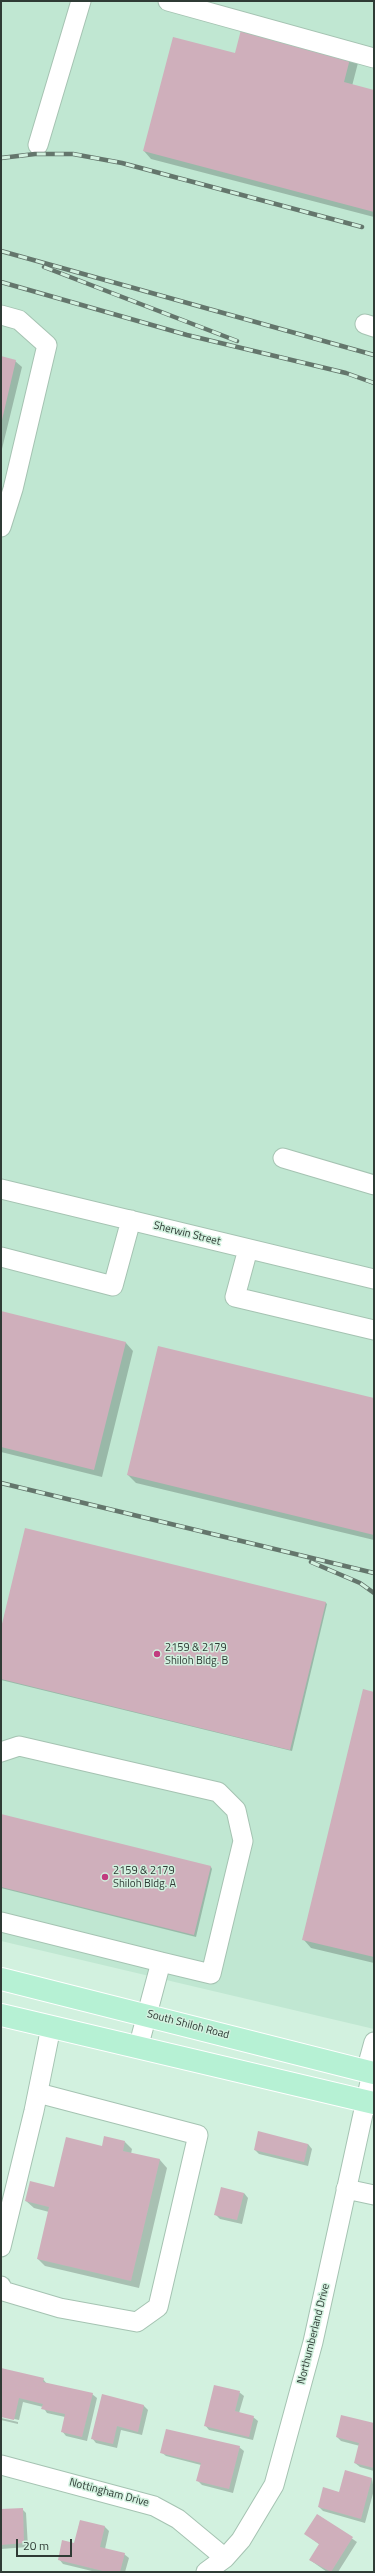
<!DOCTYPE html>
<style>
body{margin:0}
#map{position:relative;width:375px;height:2573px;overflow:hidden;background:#d2f1df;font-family:"Titillium Web",sans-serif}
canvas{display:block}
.frame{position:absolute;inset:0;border:2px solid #2f3b35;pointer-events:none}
.scale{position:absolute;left:16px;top:2539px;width:56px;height:18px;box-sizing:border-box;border:2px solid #2f3b35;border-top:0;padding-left:5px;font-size:12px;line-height:14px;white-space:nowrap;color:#2f3b35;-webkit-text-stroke:3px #d2f1df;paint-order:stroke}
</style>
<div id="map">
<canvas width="375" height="2573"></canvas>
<div class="frame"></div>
<div class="scale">20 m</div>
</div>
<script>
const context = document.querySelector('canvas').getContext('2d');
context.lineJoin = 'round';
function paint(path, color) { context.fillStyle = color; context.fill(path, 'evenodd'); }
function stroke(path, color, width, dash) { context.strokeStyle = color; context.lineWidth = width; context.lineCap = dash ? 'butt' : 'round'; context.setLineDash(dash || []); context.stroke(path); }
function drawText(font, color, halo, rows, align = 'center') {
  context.font = font + ' "Titillium Web",sans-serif'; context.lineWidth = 3; context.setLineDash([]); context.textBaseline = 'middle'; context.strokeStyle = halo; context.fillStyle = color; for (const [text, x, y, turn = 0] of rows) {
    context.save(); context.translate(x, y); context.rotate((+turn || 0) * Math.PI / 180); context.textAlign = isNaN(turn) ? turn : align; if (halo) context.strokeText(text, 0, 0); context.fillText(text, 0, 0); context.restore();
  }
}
const built = new Path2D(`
 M 1,1 L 374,1 L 374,2029 L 1,1941 Z`);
const shadow = new Path2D(`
 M 243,28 L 358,63 L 352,86 L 374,91 L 374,217 L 151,159 L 144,151 L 236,54 Z
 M 1,357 L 15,361 L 22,367 L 1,453 Z
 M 1,1312 L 126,1343 L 133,1351 L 102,1477 L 1,1452 Z
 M 374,1399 L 374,1540 L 136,1483 L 128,1475 Z
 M 325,1602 L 327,1604 L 292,1751 L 1,1680 L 1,1633 Z
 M 374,1693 L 374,1963 L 311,1948 L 304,1940 Z
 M 1,1815 L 211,1867 L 212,1869 L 196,1937 L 1,1888 Z
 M 125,2142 L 132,2149 L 131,2154 L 160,2160 L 167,2168 L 139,2288 L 45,2266 L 38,2259 L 49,2212 L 34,2208 L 26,2201 L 55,2188 L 102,2147 Z
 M 308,2144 L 312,2149 L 308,2166 L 259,2154 L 255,2150 Z
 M 244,2193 L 248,2198 L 242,2224 L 220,2219 L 215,2214 Z
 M 1,2369 L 43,2379 L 47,2384 L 92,2394 L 97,2398 L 87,2441 L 66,2436 L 62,2431 L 65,2417 L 47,2413 L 43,2407 L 23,2402 L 19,2420 L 1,2416 Z
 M 239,2392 L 244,2396 L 239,2413 L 253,2417 L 258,2421 L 253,2440 L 209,2430 L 205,2425 Z
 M 102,2396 L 144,2406 L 148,2410 L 142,2435 L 121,2430 L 117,2448 L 96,2443 L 92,2438 Z
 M 1,2418 L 18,2422 L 18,2424 L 1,2420 Z
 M 374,2424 L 374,2471 L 360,2467 L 355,2463 L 360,2446 L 341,2441 L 337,2437 Z
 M 239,2447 L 244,2451 L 233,2493 L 202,2485 L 198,2481 L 201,2465 L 166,2456 L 161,2452 Z
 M 372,2479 L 374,2490 L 365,2523 L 323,2511 L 319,2507 Z
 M 22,2509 L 26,2513 L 28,2547 L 1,2549 L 1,2510 Z
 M 318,2515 L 357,2542 L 338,2572 L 327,2572 L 310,2560 L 320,2545 L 306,2534 Z
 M 80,2521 L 105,2527 L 109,2531 L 105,2549 L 124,2554 L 129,2558 L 125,2572 L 96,2572 L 63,2564 L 59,2559 L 75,2544 Z`);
const building = new Path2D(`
 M 242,26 L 351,55 L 344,82 L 374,90 L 374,212 L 143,151 L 173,37 L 235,53 Z
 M 1,356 L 16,360 L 2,420 L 1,420 Z
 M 1,1311 L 126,1342 L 94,1470 L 1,1447 Z
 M 158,1346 L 374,1398 L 374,1535 L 127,1475 Z
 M 25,1528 L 326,1602 L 290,1750 L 1,1679 L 1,1628 Z
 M 363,1689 L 374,1692 L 374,1957 L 302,1940 Z
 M 1,1814 L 211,1866 L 194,1935 L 1,1887 Z
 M 258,2131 L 308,2144 L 304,2162 L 254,2150 Z
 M 104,2136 L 125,2141 L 123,2151 L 160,2159 L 131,2281 L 37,2259 L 49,2207 L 25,2201 L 30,2181 L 54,2187 L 66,2137 L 102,2146 Z
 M 221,2187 L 244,2193 L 237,2220 L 214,2215 Z
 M 1,2368 L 44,2378 L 43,2382 L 93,2393 L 82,2437 L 61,2432 L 65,2414 L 41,2409 L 43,2404 L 19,2398 L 14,2420 L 1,2417 Z
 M 214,2385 L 240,2391 L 235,2411 L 254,2416 L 249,2437 L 204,2426 Z
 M 102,2394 L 144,2405 L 138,2432 L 117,2426 L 113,2444 L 91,2439 Z
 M 341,2415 L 374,2423 L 374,2468 L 354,2463 L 359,2443 L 336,2437 Z
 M 166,2429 L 240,2446 L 229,2489 L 196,2481 L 201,2463 L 160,2453 Z
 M 345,2470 L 372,2478 L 361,2519 L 318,2507 L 323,2487 L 339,2492 Z
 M 23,2508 L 24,2543 L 1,2545 L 1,2509 Z
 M 317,2514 L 353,2537 L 331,2572 L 309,2560 L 319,2544 L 304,2534 Z
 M 80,2520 L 105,2526 L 100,2547 L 125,2553 L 120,2572 L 107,2572 L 58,2560 L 62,2540 L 74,2543 Z`);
const minor = new Path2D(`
 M 168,1 L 374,58
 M 38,145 L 81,1
 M 1,315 L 19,320 L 47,345 L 13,489 L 1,527
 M 365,324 L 374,327
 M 283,1158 L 374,1185
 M 1,1189 L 374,1279
 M 248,1249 L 235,1297 L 374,1330
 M 1,1257 L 113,1286 L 131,1220
 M 1,1752 L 19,1746 L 218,1792 L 236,1810 L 243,1841 L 211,1974 L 161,1962
 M 1,1922 L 161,1962 L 138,2048
 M 366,2071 L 374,2042
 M 346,2189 L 374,2195
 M 1,2247 L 34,2111 L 51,2027
 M 1,2286 L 3,2291 L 60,2308 L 137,2322 L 158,2307 L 198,2135 L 38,2093
 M 1,2465 L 154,2506 L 178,2519 L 225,2558
 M 206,2572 L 225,2558 L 241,2540 L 274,2485 L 313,2342 L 372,2073`);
const major = new Path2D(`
 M 1,1979 L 374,2073
 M 1,2015 L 374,2103`);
const rail = new Path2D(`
 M 1,158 L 35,154 L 73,154 L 122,163 L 362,227
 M 1,251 L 374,355
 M 44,267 L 237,341
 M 1,282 L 187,335 L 346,373 L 374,383
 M 1,1483 L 374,1573
 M 311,1562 L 360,1583 L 374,1593`);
const markers = [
 [157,1654,4,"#c13c7f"],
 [105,1877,4,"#c13c7f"]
];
const streetNames = [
 ["Sherwin Street",187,1234,14],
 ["South Shiloh Road",188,2025,15],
 ["Northumberland Drive",314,2334,-76],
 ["Nottingham Drive",109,2493,15]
];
const poiNames = [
 ["2159 & 2179",165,1648],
 ["Shiloh Bldg. B",165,1661],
 ["2159 & 2179",113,1871],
 ["Shiloh Bldg. A",113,1884]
];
paint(built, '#c0e7d2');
paint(shadow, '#0003');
paint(building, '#cfafbb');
stroke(minor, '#a5c3b2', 21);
stroke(major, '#fff', 24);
stroke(minor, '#fff', 19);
stroke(major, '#b6f1d4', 22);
stroke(rail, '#64766c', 4.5);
stroke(rail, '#d2f1df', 3, [9]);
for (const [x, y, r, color] of markers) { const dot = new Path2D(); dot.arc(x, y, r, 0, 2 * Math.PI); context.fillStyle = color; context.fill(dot); stroke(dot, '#d2f1df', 1.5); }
drawText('11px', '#2f3b35', '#d2f1df', streetNames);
drawText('11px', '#2f3b35', '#d2f1df', poiNames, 'left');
</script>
